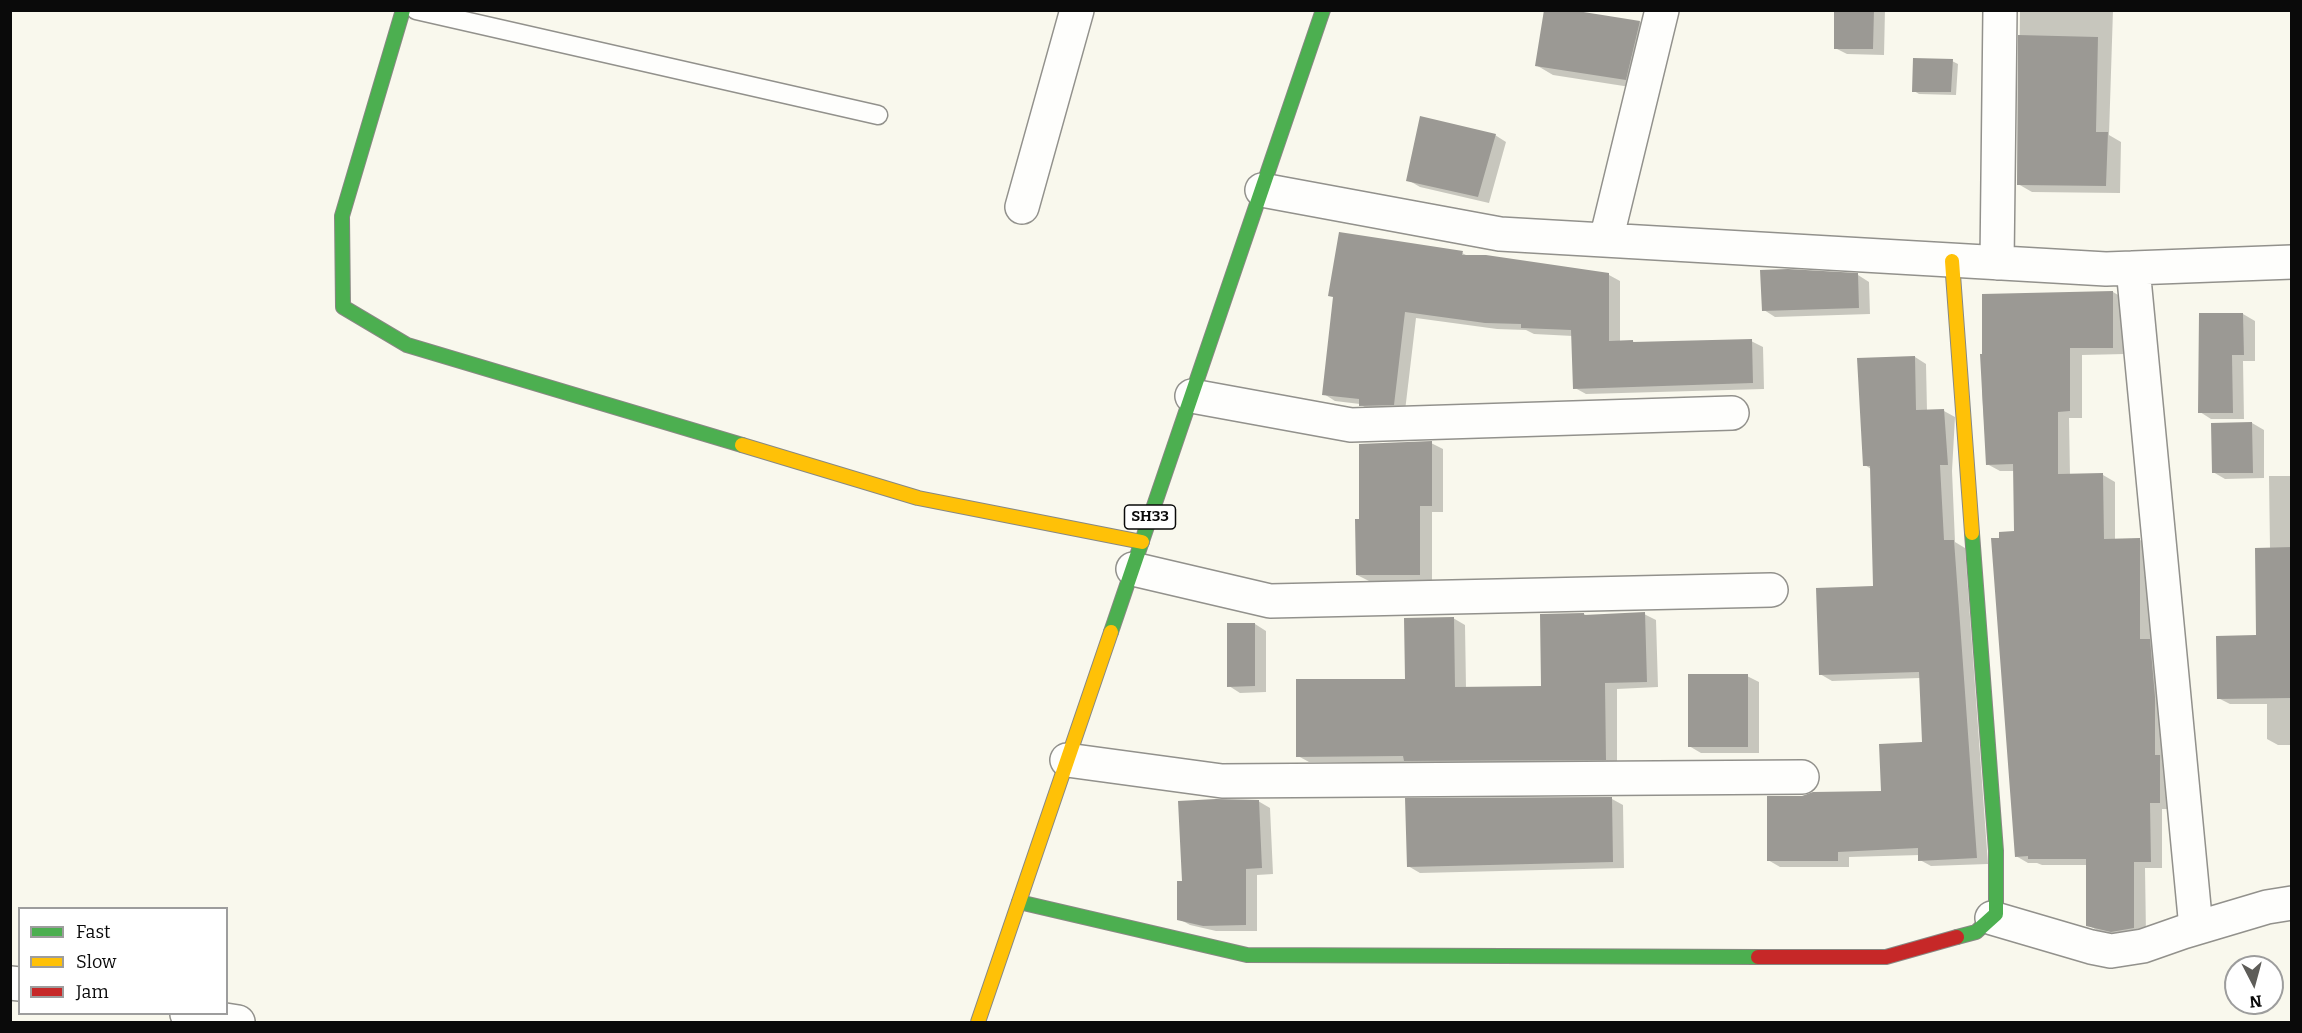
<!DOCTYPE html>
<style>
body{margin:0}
#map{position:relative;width:2302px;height:1033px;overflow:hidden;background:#f9f8ed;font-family:Bitter,serif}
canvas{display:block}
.frame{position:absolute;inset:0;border:12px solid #0a0a0a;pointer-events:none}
.legend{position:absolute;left:18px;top:907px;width:210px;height:108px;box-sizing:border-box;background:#fff;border:2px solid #9d9d9d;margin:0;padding:8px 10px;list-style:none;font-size:18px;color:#0a0a0a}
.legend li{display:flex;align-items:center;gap:12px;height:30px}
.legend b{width:30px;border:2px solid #9d9d9d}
.north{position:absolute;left:2224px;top:955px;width:60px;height:60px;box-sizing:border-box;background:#fff;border:2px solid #9d9d9d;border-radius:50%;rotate:174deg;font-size:16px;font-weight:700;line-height:24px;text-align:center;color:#0a0a0a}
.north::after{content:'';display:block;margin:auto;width:21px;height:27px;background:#5e5d59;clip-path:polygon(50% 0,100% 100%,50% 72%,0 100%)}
</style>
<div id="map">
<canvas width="2302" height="1033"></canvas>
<div class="frame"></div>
<ul class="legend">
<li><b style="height:8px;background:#4caf50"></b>Fast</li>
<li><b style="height:8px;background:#ffc107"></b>Slow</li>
<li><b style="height:8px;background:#c62828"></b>Jam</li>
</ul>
<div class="north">N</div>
</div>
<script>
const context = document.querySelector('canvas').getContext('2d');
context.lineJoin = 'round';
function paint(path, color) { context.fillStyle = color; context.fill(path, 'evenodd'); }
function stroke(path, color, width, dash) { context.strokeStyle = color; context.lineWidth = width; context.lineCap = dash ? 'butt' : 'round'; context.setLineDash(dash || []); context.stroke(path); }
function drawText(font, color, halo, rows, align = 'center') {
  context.font = font + ' Bitter,serif'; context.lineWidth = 6; context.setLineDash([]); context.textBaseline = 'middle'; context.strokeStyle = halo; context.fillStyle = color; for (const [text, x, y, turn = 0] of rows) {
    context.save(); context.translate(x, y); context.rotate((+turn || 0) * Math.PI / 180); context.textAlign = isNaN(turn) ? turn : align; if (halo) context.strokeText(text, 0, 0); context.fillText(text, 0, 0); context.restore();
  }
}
const shadow = new Path2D(`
 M 1836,10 L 1885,10 L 1884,55 L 1847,54 L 1835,48 Z
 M 2020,10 L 2113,10 L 2109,135 L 2121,142 L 2120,193 L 2032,192 L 2018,184 Z
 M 1640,22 L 1656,32 L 1643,89 L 1553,75 L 1536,65 Z
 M 1952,61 L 1958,64 L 1956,95 L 1919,94 L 1914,91 Z
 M 1495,135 L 1506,142 L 1489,203 L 1420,187 L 1408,180 Z
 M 1462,253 L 1468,256 L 1609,275 L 1620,281 L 1620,342 L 1632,341 L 1636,343 L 1751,341 L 1763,347 L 1764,389 L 1586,394 L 1575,388 L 1573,336 L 1534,334 L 1526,330 L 1497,329 L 1416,318 L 1405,411 L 1372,412 L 1360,404 L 1335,401 L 1324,394 Z
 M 1858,275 L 1869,282 L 1870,314 L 1775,317 L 1764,310 Z
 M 2113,292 L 2125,299 L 2125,354 L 2082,355 L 2082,418 L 2069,418 L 2070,475 L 2103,475 L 2115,482 L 2115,540 L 2140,540 L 2152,547 L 2152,642 L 2161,647 L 2172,809 L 2162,809 L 2162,868 L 2145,868 L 2146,935 L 2125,938 L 2100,932 L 2088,925 L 2087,865 L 2042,865 L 2037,863 L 2028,863 L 2016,856 L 2000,539 L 2015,533 L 2014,471 L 2000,471 L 1987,464 L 1982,392 Z
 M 2243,314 L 2255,321 L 2255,361 L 2243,361 L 2244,419 L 2211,419 L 2200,412 Z
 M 1915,357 L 1926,364 L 1927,411 L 1944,411 L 1955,417 L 1952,471 L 1955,542 L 1965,548 L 1988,864 L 1931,866 L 1920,860 L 1920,855 L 1849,857 L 1849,867 L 1780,867 L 1768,860 L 1882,793 L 1923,744 L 1920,678 L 1832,681 L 1820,674 L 1875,587 L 1871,469 L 1865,465 Z
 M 2252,423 L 2264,430 L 2264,478 L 2225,479 L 2213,472 L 2213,424 Z
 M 1431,443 L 1443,449 L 1443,512 L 1432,512 L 1432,581 L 1369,581 L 1357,575 L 1361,520 Z
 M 2269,476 L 2292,476 L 2292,745 L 2278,745 L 2267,739 L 2267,704 L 2230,704 L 2218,698 L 2257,637 L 2270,549 Z
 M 1584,614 L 1587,616 L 1644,614 L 1656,620 L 1658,687 L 1617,689 L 1617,765 L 1417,767 L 1408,762 L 1309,762 L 1298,756 L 1406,680 L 1453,618 L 1465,625 L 1466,688 L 1543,688 Z
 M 1255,624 L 1266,631 L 1266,692 L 1240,693 L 1229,686 Z
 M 1747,676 L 1759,682 L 1759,753 L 1701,753 L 1689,746 Z
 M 1612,799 L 1623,805 L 1624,868 L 1420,873 L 1408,866 Z
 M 1258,801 L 1270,808 L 1273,874 L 1257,875 L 1257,931 L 1216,931 L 1190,925 L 1179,919 L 1184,882 Z`);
const building = new Path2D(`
 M 1544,10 L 1571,10 L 1640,21 L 1626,80 L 1535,66 Z
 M 1834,10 L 1874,10 L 1873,49 L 1834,49 Z
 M 2018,35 L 2098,37 L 2096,132 L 2108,132 L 2106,186 L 2017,185 Z
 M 1913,58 L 1953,59 L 1951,92 L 1912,92 Z
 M 1420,116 L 1496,134 L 1478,197 L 1406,181 Z
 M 1339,232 L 1463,251 L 1462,255 L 1486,255 L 1609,273 L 1609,341 L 1633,340 L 1633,342 L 1752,339 L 1753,383 L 1573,389 L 1571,330 L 1521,328 L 1521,324 L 1485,323 L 1405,312 L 1394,405 L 1359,406 L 1359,399 L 1322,395 L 1333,297 L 1328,296 Z
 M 1788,269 L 1858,273 L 1859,308 L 1762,311 L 1760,270 Z
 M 2113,291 L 2113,348 L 2070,348 L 2070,411 L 2058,412 L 2058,474 L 2103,473 L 2104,539 L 2140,538 L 2140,639 L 2150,639 L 2155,697 L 2155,755 L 2160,755 L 2160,803 L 2150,803 L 2151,862 L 2134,862 L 2134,928 L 2111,932 L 2086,926 L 2086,859 L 2028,859 L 2028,856 L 2015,857 L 1991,538 L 1999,538 L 1999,532 L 2014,531 L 2013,464 L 1986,465 L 1980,354 L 1982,354 L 1982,294 Z
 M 2199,313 L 2243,313 L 2244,355 L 2232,355 L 2233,413 L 2198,413 Z
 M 1915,356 L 1916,410 L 1944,409 L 1948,465 L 1940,465 L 1944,540 L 1954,540 L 1977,858 L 1918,861 L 1918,848 L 1838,852 L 1838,861 L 1767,861 L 1767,796 L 1802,796 L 1813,792 L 1881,791 L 1879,744 L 1922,742 L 1919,672 L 1819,675 L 1816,588 L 1873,586 L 1870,466 L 1863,466 L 1857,358 Z
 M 2252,422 L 2253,473 L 2212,473 L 2211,423 Z
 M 1432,441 L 1432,506 L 1420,506 L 1420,575 L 1356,575 L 1355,519 L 1359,519 L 1359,444 Z
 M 2292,547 L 2292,698 L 2217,699 L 2216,636 L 2256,635 L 2255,548 Z
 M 1645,612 L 1647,682 L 1605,683 L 1606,760 L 1404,761 L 1403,756 L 1296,757 L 1296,679 L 1405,679 L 1404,618 L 1454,617 L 1455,687 L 1541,686 L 1540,614 L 1584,613 L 1584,615 Z
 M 1227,623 L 1255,623 L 1255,686 L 1227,687 Z
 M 1688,674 L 1748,674 L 1748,747 L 1688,747 Z
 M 1612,797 L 1613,862 L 1407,867 L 1405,798 Z
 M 1216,799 L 1259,800 L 1262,868 L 1246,869 L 1246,925 L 1203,926 L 1177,920 L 1177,881 L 1182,881 L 1178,801 Z`);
const lane = new Path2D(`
 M 416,10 L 878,115`);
const street = new Path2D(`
 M 1262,190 L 1500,234 L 2106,269 L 2292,262
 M 1022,207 L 1077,10
 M 1606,240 L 1662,10
 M 1997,263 L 2000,10
 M 2133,268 L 2196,928
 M 1192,396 L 1351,425 L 1732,413
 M 1133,569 L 1270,601 L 1771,590
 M 1067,760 L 1222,781 L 1802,777
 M 1992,918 L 2091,947 L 2111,951 L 2143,946 L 2183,932 L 2267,907 L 2292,903
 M 10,983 L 20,984
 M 187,1014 L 238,1022`);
const fast = new Path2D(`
 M 403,10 L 342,216 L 343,307 L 407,345 L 742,445
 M 1111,632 L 1323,10
 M 1019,902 L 1247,955 L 1758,957
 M 1957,937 L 1976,932 L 1996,914 L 1996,851 L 1972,533`);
const slow = new Path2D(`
 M 1952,261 L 1972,533
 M 742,445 L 918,498 L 1142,542
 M 978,1022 L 1111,632`);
const jam = new Path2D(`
 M 1758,957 L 1886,957 L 1957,937`);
const shields = [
 [1150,517,51]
];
const shieldNames = [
 ["SH33",1150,517]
];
paint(shadow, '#0003');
paint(building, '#9b9994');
stroke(lane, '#92918c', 21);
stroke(street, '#92918c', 36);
stroke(fast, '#888883', 16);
stroke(slow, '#888883', 16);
stroke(jam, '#888883', 16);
stroke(lane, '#fefefc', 18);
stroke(street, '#fefefc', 33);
stroke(fast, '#4caf50', 14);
stroke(slow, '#ffc107', 14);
stroke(jam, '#c62828', 14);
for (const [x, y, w] of shields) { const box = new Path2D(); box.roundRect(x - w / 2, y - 12, w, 24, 4.5); context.fillStyle = '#fff'; context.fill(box); stroke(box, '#0a0a0a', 1.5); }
drawText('bold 15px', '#0a0a0a', null, shieldNames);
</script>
